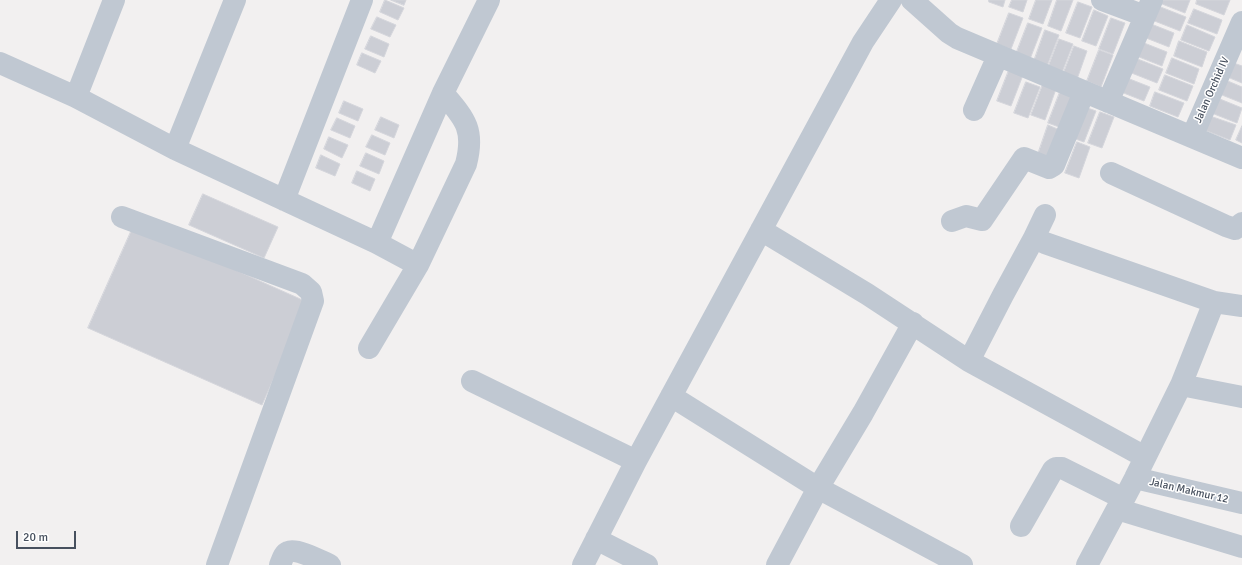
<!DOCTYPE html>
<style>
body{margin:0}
#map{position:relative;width:1242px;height:565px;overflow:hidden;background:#f2f0f0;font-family:Signika,sans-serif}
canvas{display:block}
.scale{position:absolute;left:16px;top:531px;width:60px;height:18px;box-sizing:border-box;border:2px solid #47505e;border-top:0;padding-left:5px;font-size:12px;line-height:14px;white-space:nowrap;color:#47505e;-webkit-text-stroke:3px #fff;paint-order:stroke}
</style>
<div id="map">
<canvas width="1242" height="565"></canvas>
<div class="scale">20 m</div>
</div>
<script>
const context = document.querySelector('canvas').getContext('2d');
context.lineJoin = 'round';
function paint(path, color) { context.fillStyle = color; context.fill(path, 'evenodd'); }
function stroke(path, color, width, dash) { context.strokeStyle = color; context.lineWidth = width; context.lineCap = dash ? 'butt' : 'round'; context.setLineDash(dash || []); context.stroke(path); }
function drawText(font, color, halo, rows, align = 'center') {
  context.font = font + ' Signika,sans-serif'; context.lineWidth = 3; context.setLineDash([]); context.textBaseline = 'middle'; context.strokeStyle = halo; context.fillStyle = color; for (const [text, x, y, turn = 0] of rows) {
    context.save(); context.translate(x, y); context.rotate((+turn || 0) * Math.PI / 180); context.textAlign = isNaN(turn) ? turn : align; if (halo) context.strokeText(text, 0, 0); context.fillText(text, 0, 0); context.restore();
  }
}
const building = new Path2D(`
 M 385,0 L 404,8 L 398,20 L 380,12 Z
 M 391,0 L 406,0 L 404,5 Z
 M 989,0 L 1005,0 L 1003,7 L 989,2 Z
 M 1012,0 L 1027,0 L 1023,12 L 1009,7 Z
 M 1036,0 L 1052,0 L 1043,24 L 1029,19 Z
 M 1057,0 L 1073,0 L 1061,31 L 1048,26 Z
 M 1158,0 L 1190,0 L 1185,13 L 1157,2 Z
 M 1197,0 L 1230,0 L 1224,15 L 1196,4 Z
 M 1078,2 L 1092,7 L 1080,38 L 1066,33 Z
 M 1158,6 L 1186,17 L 1180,31 L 1152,20 Z
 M 1194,9 L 1222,20 L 1217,34 L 1188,23 Z
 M 1094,10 L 1108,16 L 1096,46 L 1082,41 Z
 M 1009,13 L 1023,18 L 1011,49 L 997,44 Z
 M 377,17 L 396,25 L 390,37 L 371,29 Z
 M 1111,18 L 1125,23 L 1113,54 L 1099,49 Z
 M 1146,22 L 1174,33 L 1169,47 L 1141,36 Z
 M 1028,23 L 1042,28 L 1030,59 L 1016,54 Z
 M 1187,25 L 1215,37 L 1209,51 L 1181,40 Z
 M 1045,30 L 1059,35 L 1047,66 L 1034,61 Z
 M 371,36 L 389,44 L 384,57 L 365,49 Z
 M 1059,39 L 1073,44 L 1061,75 L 1047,70 Z
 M 1139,41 L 1167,52 L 1162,66 L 1134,55 Z
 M 1179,41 L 1207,52 L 1202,67 L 1174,56 Z
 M 1074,46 L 1087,51 L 1076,82 L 1062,77 Z
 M 1099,50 L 1113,55 L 1101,87 L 1087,81 Z
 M 362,53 L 381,61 L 375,73 L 357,65 Z
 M 1135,58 L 1163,69 L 1157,83 L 1129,72 Z
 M 1172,58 L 1199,69 L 1194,84 L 1166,73 Z
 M 1231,62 L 1242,66 L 1242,83 L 1225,76 Z
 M 1009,70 L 1023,75 L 1011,106 L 997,101 Z
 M 1165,75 L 1193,86 L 1187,101 L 1159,90 Z
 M 1122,76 L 1150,87 L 1144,101 L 1116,90 Z
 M 1223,79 L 1242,87 L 1242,103 L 1217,93 Z
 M 1026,82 L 1040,87 L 1028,118 L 1014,113 Z
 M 1043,84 L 1056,89 L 1045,120 L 1031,115 Z
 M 1060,92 L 1074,97 L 1062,128 L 1048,123 Z
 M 1155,92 L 1184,103 L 1178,117 L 1150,106 Z
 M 1215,97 L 1242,108 L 1237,123 L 1209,112 Z
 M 344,101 L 363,109 L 358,121 L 339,113 Z
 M 1082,106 L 1096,111 L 1084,142 L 1070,137 Z
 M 1100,112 L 1114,117 L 1102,148 L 1088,143 Z
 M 1207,115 L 1236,125 L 1230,140 L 1202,129 Z
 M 381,117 L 399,125 L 394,138 L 375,130 Z
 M 337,118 L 355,126 L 350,138 L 331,130 Z
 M 1048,125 L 1062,131 L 1051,162 L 1037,157 Z
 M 1242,126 L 1242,143 L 1236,140 Z
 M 372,135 L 390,143 L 385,155 L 366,147 Z
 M 329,137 L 348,145 L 342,158 L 324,149 Z
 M 1077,142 L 1090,147 L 1079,178 L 1065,173 Z
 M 366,153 L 384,161 L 379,174 L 360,166 Z
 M 321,155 L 340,164 L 335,176 L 316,168 Z
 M 357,171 L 375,179 L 370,191 L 352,183 Z
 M 203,194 L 278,227 L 264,258 L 189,225 Z
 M 134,225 L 307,302 L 262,405 L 88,328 Z`);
const minor = new Path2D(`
 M 912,0 L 949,33 L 957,38 L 1242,158
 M 1102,0 L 1145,16
 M 0,63 L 76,97 L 175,149 L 377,243 L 443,93 L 489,0
 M 76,97 L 114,0
 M 1108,102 L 1152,0
 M 974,110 L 998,56
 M 1192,137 L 1242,22
 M 175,149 L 235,0
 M 1111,173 L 1226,226 L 1235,229 L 1242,223
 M 284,200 L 362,0
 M 122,217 L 302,284 L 311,292 L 313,301 L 217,565
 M 952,221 L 966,216 L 982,220 L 1024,158 L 1049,168 L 1054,165 L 1084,92
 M 761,230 L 867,294 L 969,361 L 1145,457
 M 1034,238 L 1045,243 L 1214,302 L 1242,306
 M 377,243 L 418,265
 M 369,348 L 418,265 L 466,164 C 475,129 465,119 443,93
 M 969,361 L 1003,295 L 1034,238 L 1045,215
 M 472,381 L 636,461
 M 1181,385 L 1242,397
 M 671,396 L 818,488 L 962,565
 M 1135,478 L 1242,503
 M 1117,509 L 1124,499 L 1135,478 L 1181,385 L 1214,302
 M 1021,526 L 1053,470 L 1056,468 L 1062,468 L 1124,499
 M 596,539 L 647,565
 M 280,565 C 282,561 283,554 288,552 C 297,548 321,561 330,565
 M 583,565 L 636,461 L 863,42 L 891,0
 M 777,565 L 818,488 L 863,413 L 913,323
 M 1087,565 L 1117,509 L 1242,547`);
const streetNames = [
 ["Jalan Orchid IV",1212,90,-66],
 ["Jalan Makmur 12",1189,491,13]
];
paint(building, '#ccced5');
stroke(building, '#d4d5db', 1);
stroke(minor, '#c0c8d2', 22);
drawText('11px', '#47505e', '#fff', streetNames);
</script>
